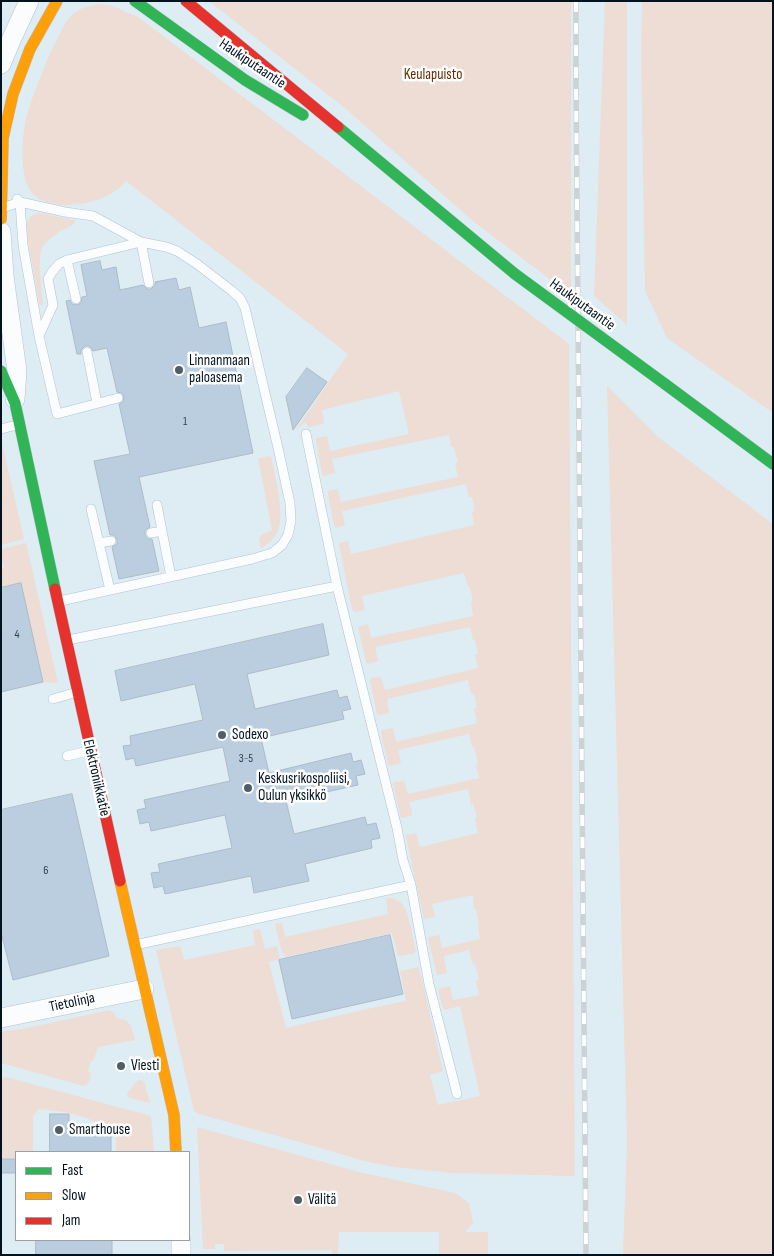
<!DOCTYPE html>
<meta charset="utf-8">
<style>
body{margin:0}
#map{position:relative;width:774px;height:1256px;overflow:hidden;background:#deecf4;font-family:"Sofia Sans Condensed",sans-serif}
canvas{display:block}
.frame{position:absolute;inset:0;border:2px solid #00131f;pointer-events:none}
.legend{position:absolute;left:15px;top:1151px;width:175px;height:90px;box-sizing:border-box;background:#fff;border:1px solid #99a1a5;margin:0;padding:6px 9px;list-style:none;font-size:15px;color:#00131f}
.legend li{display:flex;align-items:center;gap:10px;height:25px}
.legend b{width:25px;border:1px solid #99a1a5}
</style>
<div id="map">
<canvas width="774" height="1256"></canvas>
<div class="frame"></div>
<ul class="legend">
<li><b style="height:6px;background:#30b455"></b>Fast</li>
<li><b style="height:6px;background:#ff9f0a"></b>Slow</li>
<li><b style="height:6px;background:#e5322d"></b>Jam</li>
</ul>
</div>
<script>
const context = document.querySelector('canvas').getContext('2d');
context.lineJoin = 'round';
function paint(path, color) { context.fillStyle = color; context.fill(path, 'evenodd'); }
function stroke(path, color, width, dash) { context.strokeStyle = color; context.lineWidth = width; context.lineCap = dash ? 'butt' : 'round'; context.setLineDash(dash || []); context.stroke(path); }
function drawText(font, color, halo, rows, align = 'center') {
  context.font = font + ' "Sofia Sans Condensed",sans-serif'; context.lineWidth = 5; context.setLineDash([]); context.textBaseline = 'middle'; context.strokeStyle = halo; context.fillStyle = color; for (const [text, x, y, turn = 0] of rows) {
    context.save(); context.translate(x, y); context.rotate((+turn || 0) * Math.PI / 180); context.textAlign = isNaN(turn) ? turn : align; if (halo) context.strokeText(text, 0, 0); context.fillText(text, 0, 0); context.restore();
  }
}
const green = new Path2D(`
 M 209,1 L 571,1 L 571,295 L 474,222 L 346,109 Z
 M 605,1 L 627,1 L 627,325 L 594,296 Z
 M 642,1 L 773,1 L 773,413 L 667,338 L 645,291 L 641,55 Z
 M 100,4 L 113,6 L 138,17 L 569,344 L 575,1176 L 453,1173 L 394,1167 L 364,1161 L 321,1148 L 199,1114 L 194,1111 L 156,950 L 180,946 L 184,960 L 255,945 L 253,930 L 260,929 L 265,949 L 277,946 L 280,959 L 269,962 L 286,1028 L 367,1009 L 406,1001 L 400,971 L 419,967 L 443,1071 L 430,1075 L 438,1105 L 480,1096 L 460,1006 L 444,1010 L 443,1008 L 438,990 L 439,989 L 450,986 L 453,1000 L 479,995 L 476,981 L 479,980 L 475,964 L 473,965 L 469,950 L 444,956 L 447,973 L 437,975 L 428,938 L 429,937 L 439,935 L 442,948 L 480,939 L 478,925 L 479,925 L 476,909 L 474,909 L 473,895 L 432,904 L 435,917 L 424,919 L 406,837 L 406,835 L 416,833 L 420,847 L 478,833 L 475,819 L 477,818 L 473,804 L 471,804 L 468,789 L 409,802 L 412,815 L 402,818 L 401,817 L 393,784 L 394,782 L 404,781 L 408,794 L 479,778 L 476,764 L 478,763 L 474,747 L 472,747 L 469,734 L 398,750 L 401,763 L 390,766 L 388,764 L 381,732 L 382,730 L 393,728 L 396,742 L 477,723 L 474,709 L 477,708 L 474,694 L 471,694 L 468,680 L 387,699 L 389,713 L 379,715 L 377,714 L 370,681 L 371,678 L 381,677 L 385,690 L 478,668 L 475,655 L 478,654 L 475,640 L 473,640 L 470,627 L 375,647 L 378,661 L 368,664 L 366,662 L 358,627 L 368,624 L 371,638 L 473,616 L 471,602 L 473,601 L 470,587 L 468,587 L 464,573 L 362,596 L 365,610 L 355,612 L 352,609 L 339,544 L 340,543 L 348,541 L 351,554 L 474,525 L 472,512 L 475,511 L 472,497 L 469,497 L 466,484 L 342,511 L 345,525 L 336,528 L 334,525 L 328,494 L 328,491 L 338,489 L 341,502 L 458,477 L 455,463 L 458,462 L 454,447 L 451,447 L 449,435 L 332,459 L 335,473 L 324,476 L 322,474 L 316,440 L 316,438 L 327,436 L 330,451 L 409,434 L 399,391 L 322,410 L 324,422 L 323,424 L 309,427 L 305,422 L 295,431 L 348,354 L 126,181 C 123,184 121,187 118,189 C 104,200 85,204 67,205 C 56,205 40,202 32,193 C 18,178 22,130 28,111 C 34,91 43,71 51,51 C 57,40 62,27 69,18 C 77,8 89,6 100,4 Z
 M 40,213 L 74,220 L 76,221 C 72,228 62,229 56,234 C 51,238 45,242 42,248 C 37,259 42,290 43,304 L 41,306 L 39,303 L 26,229 C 27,219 30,214 40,213 Z
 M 607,386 L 658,437 L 773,524 L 773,1255 L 623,1255 L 627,1142 Z
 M 1,439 L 24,539 L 1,545 Z
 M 271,456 C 275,475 285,513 278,531 C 275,538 267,544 261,549 L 259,539 L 261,535 L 272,530 L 258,458 Z
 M 26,543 L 58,683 L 43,682 L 21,584 L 1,588 L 1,568 L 4,567 L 1,558 L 1,549 Z
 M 389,898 C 406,899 407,914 411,927 C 412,935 414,943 416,951 L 413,954 L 398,956 L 392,933 L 285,957 L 284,953 L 282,953 L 275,924 L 282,923 L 285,937 L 388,914 L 386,899 Z
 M 110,1010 L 114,1013 L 117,1018 L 126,1020 L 131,1026 L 135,1040 L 98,1047 L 93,1061 L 91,1061 L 88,1072 L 91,1073 C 90,1079 90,1084 84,1086 L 1,1063 L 1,1032 L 27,1028 Z
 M 6,1077 L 151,1116 L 154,1152 L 116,1152 L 116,1133 L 87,1118 L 65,1112 L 39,1109 L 33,1116 L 33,1152 L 16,1152 L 16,1158 L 1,1158 L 1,1079 Z
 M 138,1080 L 144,1081 L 150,1103 L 130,1098 L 127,1095 L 128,1092 Z
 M 197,1127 L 359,1172 L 455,1193 L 469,1203 L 473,1223 L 465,1232 L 488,1232 L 488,1255 L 439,1255 L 439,1232 L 339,1232 L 338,1255 L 332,1255 L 332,1250 L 224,1251 L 224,1244 L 215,1244 L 215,1249 L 203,1249 Z`);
const building = new Path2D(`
 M 100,261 L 102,270 L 116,267 L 120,290 L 143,285 L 147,289 L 151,289 L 155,285 L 155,282 L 176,278 L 179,290 L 190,287 L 199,328 L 226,322 L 253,453 L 139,477 L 150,527 L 145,530 L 145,535 L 148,539 L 152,539 L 159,571 L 119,579 L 112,547 L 117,544 L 117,540 L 114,535 L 110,535 L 94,461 L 130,454 L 119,404 L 123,402 L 124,397 L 122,393 L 117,392 L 107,348 L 93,351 L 89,346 L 85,346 L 81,350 L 81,354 L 77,354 L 66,301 L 70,300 L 72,304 L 77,305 L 81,303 L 82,297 L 87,296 L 81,265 Z
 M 307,368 L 327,382 L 293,430 L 286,397 Z
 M 21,583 L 43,682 L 1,692 L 1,588 Z
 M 323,624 L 329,655 L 247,674 L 255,709 L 337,690 L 339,698 L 347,696 L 351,709 L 342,711 L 344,719 L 261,738 L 269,773 L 351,753 L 353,762 L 361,760 L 365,774 L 356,776 L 358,785 L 286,801 L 294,834 L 365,817 L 367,825 L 376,823 L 380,838 L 371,840 L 372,848 L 305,864 L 309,881 L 254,893 L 251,876 L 165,894 L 163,886 L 154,888 L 151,873 L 160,872 L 158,864 L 232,848 L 225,815 L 151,831 L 149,822 L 140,824 L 137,810 L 146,808 L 144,800 L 230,781 L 223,747 L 136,766 L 134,758 L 126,760 L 123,746 L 131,745 L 130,736 L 203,720 L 195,684 L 121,701 L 115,671 Z
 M 72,794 L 109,956 L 13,980 L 1,932 L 1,810 Z
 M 390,935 L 403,994 L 292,1019 L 279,960 Z
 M 50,1114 L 69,1114 L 69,1135 L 111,1134 L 111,1152 L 50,1152 Z
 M 1,1159 L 16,1159 L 16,1173 L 1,1173 Z
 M 36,1240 L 112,1240 L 112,1255 L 36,1255 Z`);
const lane = new Path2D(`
 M 17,199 L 20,202 L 23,245 L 39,336 L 57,414 L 118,398
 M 5,207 L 20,202 L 65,212 L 93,216 L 141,242 L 166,247 L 177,251 L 197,264 L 232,291 L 240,298 L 245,308 L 278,448 L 290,503 L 291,521 L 288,535 L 282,545 L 272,553 L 252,559 L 60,601
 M 67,260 L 76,299
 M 39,336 L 53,305 L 48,279 L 52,272 L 59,264 L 67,260 L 141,242 L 149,283
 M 87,352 L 97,403
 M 1,429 L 17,425
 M 306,434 L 337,586 L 397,828 L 403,860 L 411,885 L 429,984 L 457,1094
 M 157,505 L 171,577
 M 91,509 L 110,590
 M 151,533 L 162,531
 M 99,543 L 111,541
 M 68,640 L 337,586
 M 53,699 L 74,693
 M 67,756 L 88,751
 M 135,945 L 411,885`);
const street = new Path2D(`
 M 1,64 L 12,38 L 29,1
 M 1,232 L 4,276 L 17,371 L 15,399
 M 1,1018 L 144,989
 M 181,1240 L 181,1255`);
const fast = new Path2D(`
 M 135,1 L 245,80 L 303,115
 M 338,127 L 515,274
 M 1,371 L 15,403 L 55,589
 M 665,384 L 773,464`);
const slow = new Path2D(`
 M 1,219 L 3,138 L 13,94 L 30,49 L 57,1
 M 120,881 L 174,1115 L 176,1152`);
const jam = new Path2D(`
 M 186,1 L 338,127
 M 55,589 L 120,881`);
const rail = new Path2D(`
 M 576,1 L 576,85 L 586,1255`);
const fastBridge = new Path2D(`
 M 515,274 L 665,384`);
const markers = [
 [179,370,5,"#4e5f6a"],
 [222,735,5,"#4e5f6a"],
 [248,788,5,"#4e5f6a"],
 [121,1066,5,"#4e5f6a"],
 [59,1130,5,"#4e5f6a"],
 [298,1200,5,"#4e5f6a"]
];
const numberNames = [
 ["1",185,422],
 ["4",17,635],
 ["3-5",246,759],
 ["6",46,871]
];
const streetNames = [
 ["Haukiputaantie",252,64,34],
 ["Haukiputaantie",582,305,36],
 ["Elektroniikkatie",96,778,77],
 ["Tietolinja",72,1003,-12]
];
const parkNames = [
 ["Keulapuisto",433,75]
];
const poiNames = [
 ["Linnanmaan",189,361],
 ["paloasema",189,378],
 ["Sodexo",232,735],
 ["Keskusrikospoliisi,",258,779],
 ["Oulun yksikkö",258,796],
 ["Viesti",131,1066],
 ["Smarthouse",69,1130],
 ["Välitä",308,1200]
];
paint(green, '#edddd4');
paint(building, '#bbcee0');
stroke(building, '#acbbc7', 1);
stroke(lane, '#b1c4cf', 10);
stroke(street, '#b1c4cf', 20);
stroke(fast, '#b1c4cf', 12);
stroke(slow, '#b1c4cf', 12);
stroke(jam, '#b1c4cf', 12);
stroke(lane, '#fafcfd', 9);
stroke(street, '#fafcfd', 19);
stroke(fast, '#30b455', 11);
stroke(slow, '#ff9f0a', 11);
stroke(jam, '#e5322d', 11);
stroke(rail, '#ced2d5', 5.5);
stroke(rail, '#fff', 4, [11]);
stroke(fastBridge, '#b1c4cf', 12, []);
stroke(fastBridge, '#30b455', 11);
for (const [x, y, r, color] of markers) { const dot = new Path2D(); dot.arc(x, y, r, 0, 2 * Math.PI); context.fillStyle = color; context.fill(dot); stroke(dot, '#fff', 2); }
drawText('12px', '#2f424f', null, numberNames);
drawText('15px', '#00131f', '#fff', streetNames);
drawText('15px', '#662e03', '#fff', parkNames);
drawText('15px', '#00131f', '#fff', poiNames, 'left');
</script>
